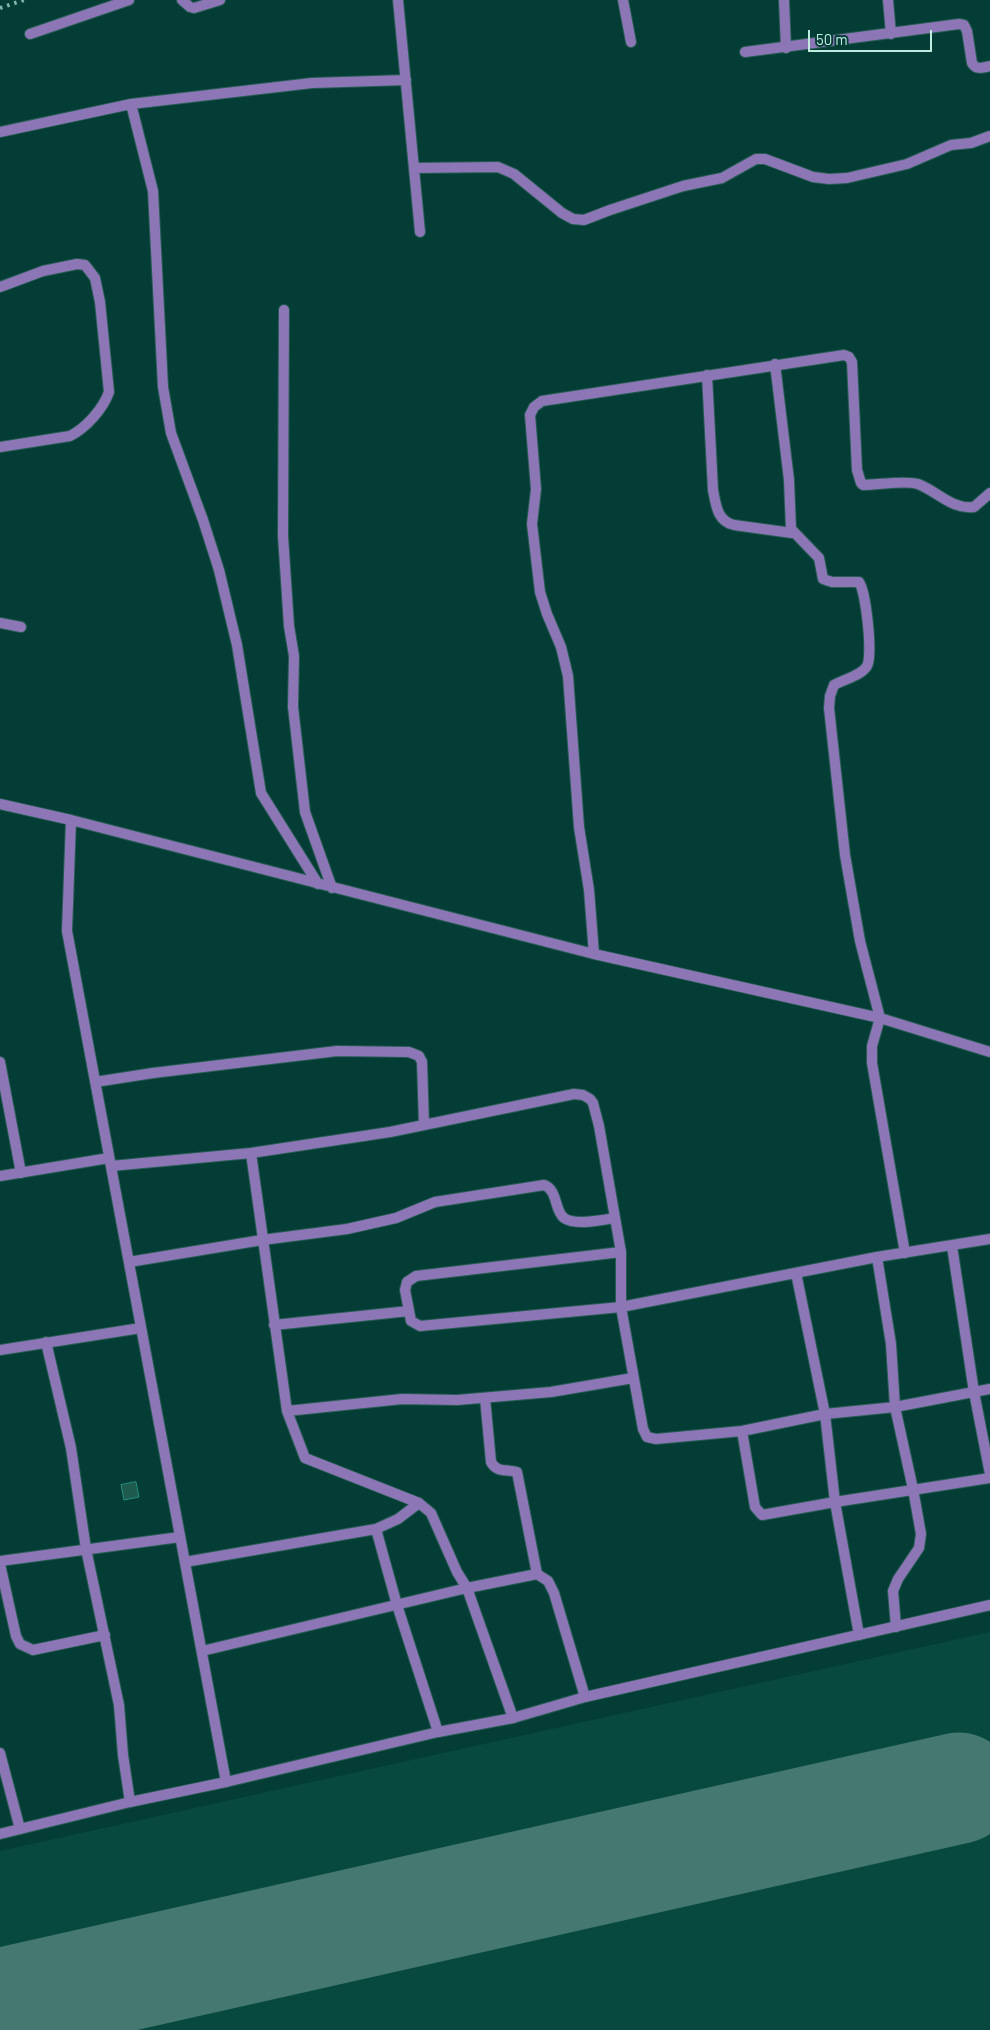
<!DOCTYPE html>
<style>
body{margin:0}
#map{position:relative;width:990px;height:2030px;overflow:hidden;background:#043d35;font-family:Barlow,sans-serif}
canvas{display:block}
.scale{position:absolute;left:808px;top:30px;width:124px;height:22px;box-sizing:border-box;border:2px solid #bfebe1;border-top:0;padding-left:6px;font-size:15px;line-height:18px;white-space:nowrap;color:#bfebe1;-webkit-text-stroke:4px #043d35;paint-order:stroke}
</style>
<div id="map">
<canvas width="990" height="2030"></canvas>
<div class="scale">50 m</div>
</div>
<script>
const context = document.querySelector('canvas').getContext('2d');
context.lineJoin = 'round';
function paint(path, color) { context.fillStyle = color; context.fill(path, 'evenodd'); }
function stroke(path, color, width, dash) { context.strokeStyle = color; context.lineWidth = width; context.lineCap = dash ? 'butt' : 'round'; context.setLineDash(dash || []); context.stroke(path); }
const built = new Path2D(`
 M 990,1632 L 990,2030 L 0,2030 L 0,1851 Z`);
const runway = new Path2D(`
 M 0,2004 L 959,1788`);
const building = new Path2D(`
 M 136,1482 L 139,1497 L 124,1500 L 121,1485 Z`);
const minor = new Path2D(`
 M 182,0 L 190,7 L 194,8 L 220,0
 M 398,0 L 420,232
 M 623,0 L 631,42
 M 784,0 L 786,48
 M 888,0 L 891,34
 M 30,34 L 129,0
 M 745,52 L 959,24 L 964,25 L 967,31 L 972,63 C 976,70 982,68 990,66
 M 131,104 L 153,191 L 163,387 L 171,433 L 203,520 L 219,570 L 237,645 L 261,793 L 318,884
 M 0,132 L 131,104 L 312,83 L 406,80
 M 414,168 L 498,167 L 514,174 L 562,213 L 573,219 L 584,220 L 610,210 L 683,186 L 722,178 L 756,159 L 765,159 L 813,177 L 829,179 L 847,178 L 907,164 L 951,145 L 971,143 L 990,136
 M 0,287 L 43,271 L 77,264 L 85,265 L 95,278 L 100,302 L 109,392 C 103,409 86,428 70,436 L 0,447
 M 284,310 L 283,536 L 289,626 L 294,656 L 293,707 L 305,812 L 332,888
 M 775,364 L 789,480 L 791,529 L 819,558 L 823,579 L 832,582 L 859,582 C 866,591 873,656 867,666 C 861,676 844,679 834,685 L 830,696 L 829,708 L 845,855 L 860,941 L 880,1018 L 872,1046 L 872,1063 L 905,1253
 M 707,375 L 713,490 C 716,505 717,521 734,525 L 792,533
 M 0,623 L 21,627
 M 0,804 L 71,820 L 67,931 L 226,1782
 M 71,820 L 594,954 L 880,1018 L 990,1052
 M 594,954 L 589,890 L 579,827 L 568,676 L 561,647 L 547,614 L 540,592 L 532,524 L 536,489 L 530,415 L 534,407 L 542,401 L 844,355 L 849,357 L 852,362 L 857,470 L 861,483 L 863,485 C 878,485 905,480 918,484 C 937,491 952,510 974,507 L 990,493
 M 0,1062 L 21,1173
 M 95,1082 L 153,1073 L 337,1051 L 409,1052 L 419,1056 L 422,1062 L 424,1125
 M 251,1153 L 390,1132 L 574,1094 L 583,1095 L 590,1099 L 593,1103 L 599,1126 L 621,1252 L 621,1307 L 643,1429 L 647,1437 L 656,1439 L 742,1431 L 825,1414 L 895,1407 L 990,1389
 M 111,1166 L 251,1153 L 287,1411 L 305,1458 L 419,1503 L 431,1513 L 457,1572 L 467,1588 L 513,1718
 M 0,1176 L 109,1158
 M 952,1246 L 974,1392 L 990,1474
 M 621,1252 L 416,1276 L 407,1282 L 405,1290 L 411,1321 L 420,1326 L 621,1307 L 877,1257 L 990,1239
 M 877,1257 L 891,1344 L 895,1407 L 913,1489 L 921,1534 L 919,1548 L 898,1579 L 893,1591 L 896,1627
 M 129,1262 L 262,1240 L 347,1229 L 396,1218 L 435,1202 L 544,1185 C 558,1190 554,1210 564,1218 C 575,1226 603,1220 615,1218
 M 796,1273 L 825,1414 L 835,1502 L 859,1635
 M 274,1325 L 409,1311
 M 46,1342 L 71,1448 L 86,1549 L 119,1705 L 123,1755 L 130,1802
 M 0,1350 L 141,1328
 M 485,1398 L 491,1462 C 497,1473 506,1469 517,1472 L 537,1574
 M 287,1411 L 402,1399 L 457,1400 L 551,1392 L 633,1378
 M 742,1431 L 755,1507 L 762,1515 L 835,1502 L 990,1478
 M 376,1529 L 397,1605 L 438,1732
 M 0,1561 L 180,1537
 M 185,1562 L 376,1529 L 398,1519 L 419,1503
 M 0,1564 L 16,1636 L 20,1644 L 33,1650 L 105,1635
 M 202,1651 L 467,1588 L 537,1574 L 548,1581 L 554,1593 L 585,1697
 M 0,1753 L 20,1829`);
const tertiary = new Path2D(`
 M 0,1834 L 130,1802 L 226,1782 L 438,1732 L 513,1718 L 585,1697 L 990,1605`);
const rail = new Path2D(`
 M 0,8 L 24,0`);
paint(built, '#07493f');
stroke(runway, '#447870', 111);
paint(building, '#1f5a4f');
stroke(building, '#278e7d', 1);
stroke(minor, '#265c54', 12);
stroke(tertiary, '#265c54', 12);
stroke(minor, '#8c76b6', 10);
stroke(tertiary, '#8c76b6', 10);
stroke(rail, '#84b4ab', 4, [2.5, 5]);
</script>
